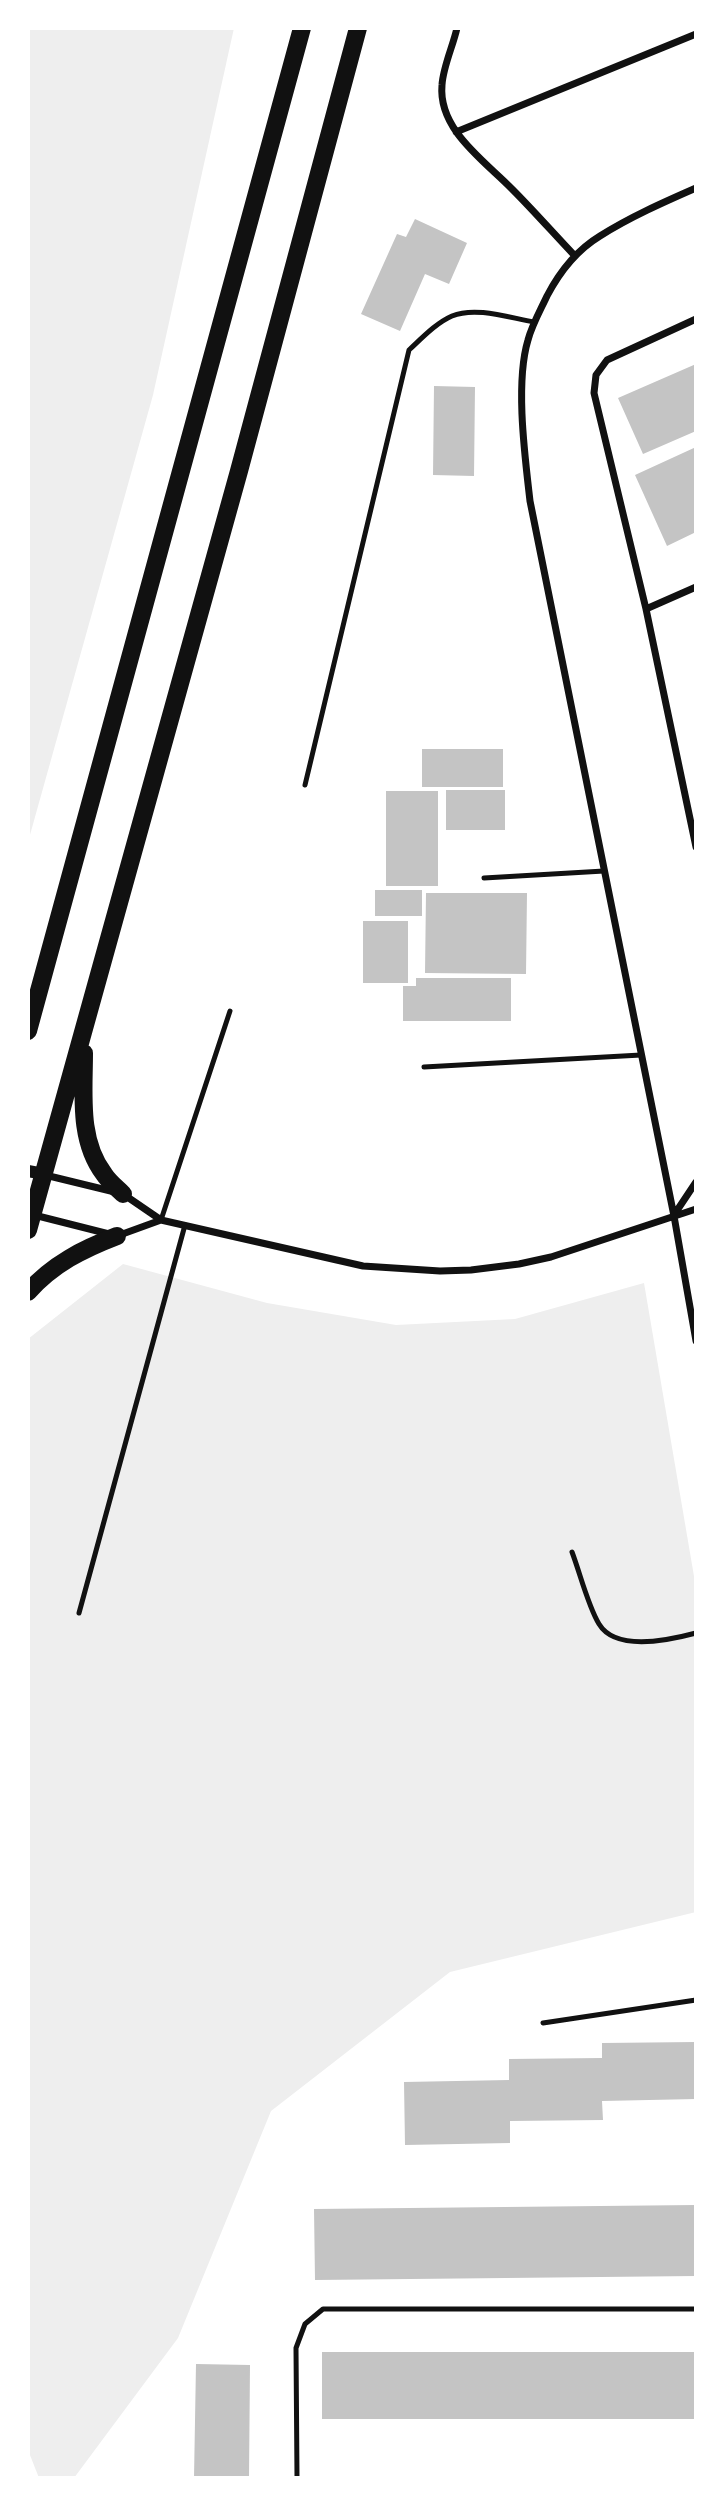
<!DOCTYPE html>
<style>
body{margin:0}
#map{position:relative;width:724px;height:2506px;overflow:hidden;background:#fff;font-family:"Roboto Condensed",sans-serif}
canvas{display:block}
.frame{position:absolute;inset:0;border:30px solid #fff;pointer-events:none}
</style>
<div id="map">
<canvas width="724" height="2506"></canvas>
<div class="frame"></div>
</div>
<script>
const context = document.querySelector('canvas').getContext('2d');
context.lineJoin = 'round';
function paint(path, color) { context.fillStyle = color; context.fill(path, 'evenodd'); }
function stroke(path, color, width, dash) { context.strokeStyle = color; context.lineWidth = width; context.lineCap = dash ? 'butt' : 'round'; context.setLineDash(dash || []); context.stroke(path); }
const green = new Path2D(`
 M 28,28 L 234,28 L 153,395 L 28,842 Z
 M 123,1264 L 267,1303 L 396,1325 L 515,1319 L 644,1283 L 696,1588 L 696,1912 L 450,1972 L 271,2111 L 178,2338 L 74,2478 L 39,2478 L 28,2450 L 28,1339 Z`);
const building = new Path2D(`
 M 415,219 L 467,243 L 449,284 L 425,274 L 400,331 L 361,314 L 397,234 L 406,237 Z
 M 696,364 L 696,431 L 643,454 L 618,398 Z
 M 434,386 L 475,387 L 474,476 L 433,475 Z
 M 696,447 L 696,532 L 667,546 L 635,475 Z
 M 422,749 L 503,749 L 503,787 L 422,787 Z
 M 446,790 L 505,790 L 505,830 L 446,830 Z
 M 386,791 L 438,791 L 438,886 L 386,886 Z
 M 375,890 L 422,890 L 422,916 L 375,916 Z
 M 426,893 L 527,893 L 526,974 L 425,973 Z
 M 363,921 L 408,921 L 408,983 L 363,983 Z
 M 416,978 L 511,978 L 511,1021 L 403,1021 L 403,986 L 416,986 Z
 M 696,2042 L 696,2099 L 602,2101 L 603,2120 L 510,2121 L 510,2143 L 405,2145 L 404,2082 L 509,2080 L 509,2059 L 602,2058 L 602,2043 Z
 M 696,2205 L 696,2276 L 315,2280 L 314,2209 Z
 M 322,2352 L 696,2352 L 696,2419 L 322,2419 Z
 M 196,2364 L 250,2365 L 249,2478 L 194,2478 Z`);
const service = new Path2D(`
 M 305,785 L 409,350 C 422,338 436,323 452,316 C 476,306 510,318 534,322
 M 484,878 L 604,871
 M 424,1067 L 641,1055
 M 161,1220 L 230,1011
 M 572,1552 C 580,1573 588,1606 599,1624 C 616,1652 670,1640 696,1633
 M 79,1613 L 185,1225
 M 543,2023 L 696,2000
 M 297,2478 L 296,2348 L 305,2324 L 323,2309 L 696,2309`);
const minor = new Path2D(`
 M 457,28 C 453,46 443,67 442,85 C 438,130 485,161 512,189 C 534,211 554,234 575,256
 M 456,132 L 696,34
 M 696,188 C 664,202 630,217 600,236 C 577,250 559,273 547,296 C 540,311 532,325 528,340 C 515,383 525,457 530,501 L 674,1216 L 696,1341
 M 696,319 L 607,360 L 596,375 L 594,393 L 646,609 L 696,847
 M 646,609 L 696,587
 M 45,1175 L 123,1194 L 161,1220 L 363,1266 L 440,1271 L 471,1270 L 519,1264 L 551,1257 L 696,1209
 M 34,1215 L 117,1236 L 161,1220
 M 674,1215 L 696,1182`);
const tertiary = new Path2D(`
 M 28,1171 L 44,1174`);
const primary = new Path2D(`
 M 28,1031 L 302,28
 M 84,1053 C 84,1093 78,1140 104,1174 C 109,1182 117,1188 123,1194
 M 28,1230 L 239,471 L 358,28
 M 28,1292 C 53,1264 83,1249 117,1236`);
paint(green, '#eee');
paint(building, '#c4c4c4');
stroke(service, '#111', 5);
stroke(minor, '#111', 7);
stroke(tertiary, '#111', 12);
stroke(primary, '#111', 18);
</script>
